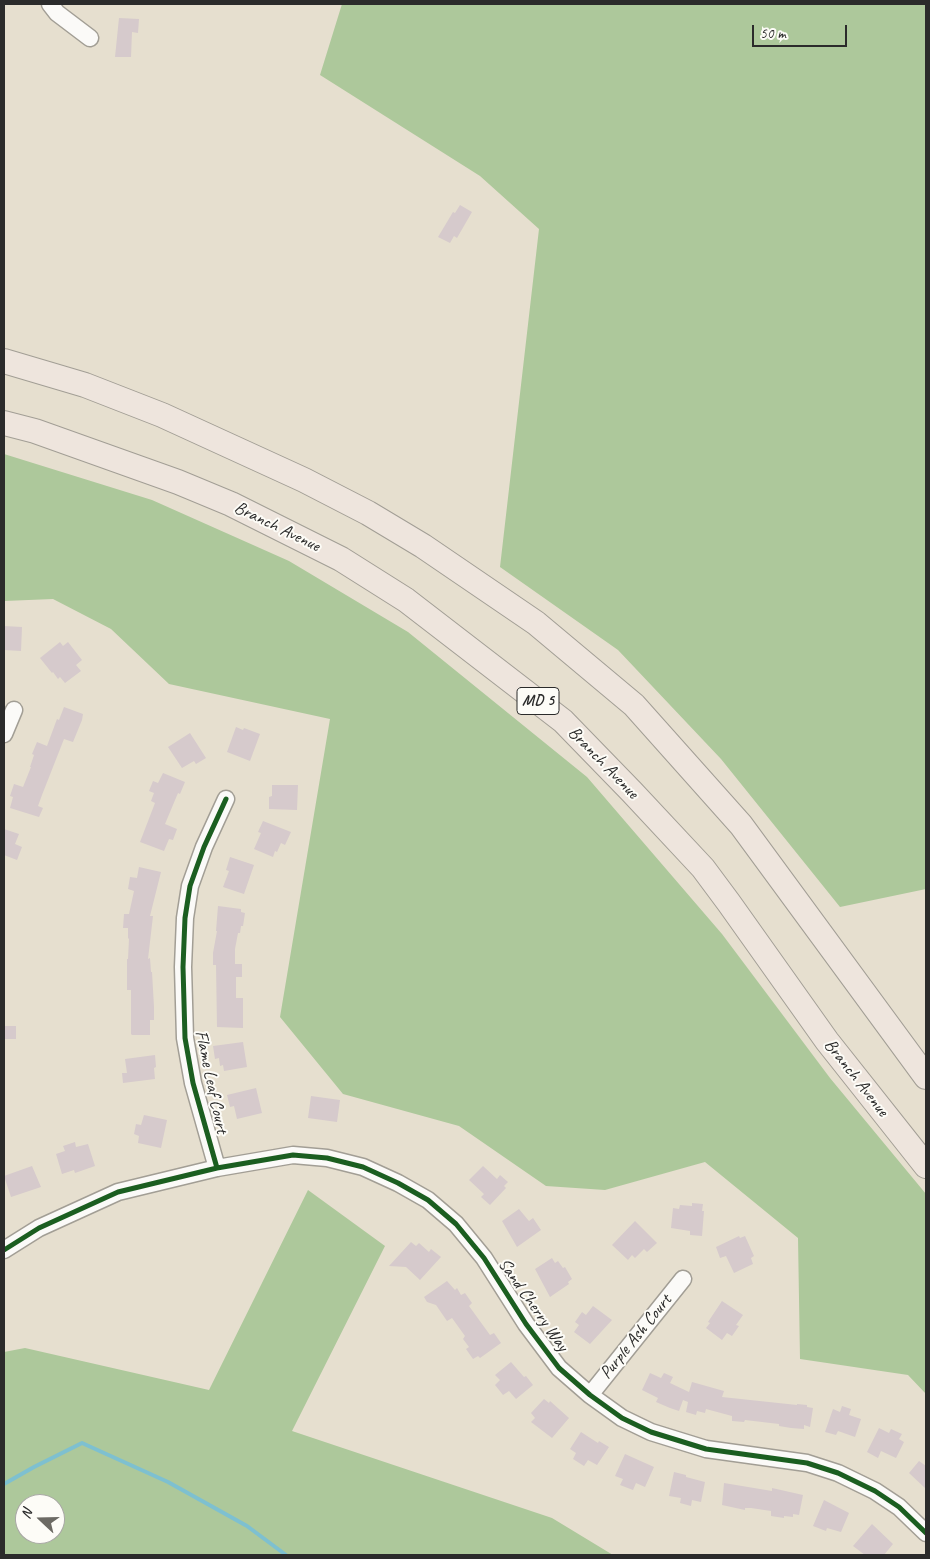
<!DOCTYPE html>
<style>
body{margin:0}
#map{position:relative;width:930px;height:1559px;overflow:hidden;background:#e6dfcf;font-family:Caveat,sans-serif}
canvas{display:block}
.frame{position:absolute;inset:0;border:5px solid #2b2b2b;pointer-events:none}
.north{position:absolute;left:15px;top:1494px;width:50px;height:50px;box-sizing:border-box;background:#fdfcf7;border:1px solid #a9a8a5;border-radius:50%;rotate:291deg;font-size:14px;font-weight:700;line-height:20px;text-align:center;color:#2b2b2b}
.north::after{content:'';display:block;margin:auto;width:18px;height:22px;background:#6c6a64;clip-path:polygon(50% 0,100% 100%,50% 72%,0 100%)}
.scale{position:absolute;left:752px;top:25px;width:95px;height:22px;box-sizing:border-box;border:2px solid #2b2b2b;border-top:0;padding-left:6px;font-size:15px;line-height:18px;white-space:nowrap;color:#2b2b2b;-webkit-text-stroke:4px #fdfcf7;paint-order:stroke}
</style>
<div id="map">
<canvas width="930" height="1559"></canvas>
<div class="frame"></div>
<div class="north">N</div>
<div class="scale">50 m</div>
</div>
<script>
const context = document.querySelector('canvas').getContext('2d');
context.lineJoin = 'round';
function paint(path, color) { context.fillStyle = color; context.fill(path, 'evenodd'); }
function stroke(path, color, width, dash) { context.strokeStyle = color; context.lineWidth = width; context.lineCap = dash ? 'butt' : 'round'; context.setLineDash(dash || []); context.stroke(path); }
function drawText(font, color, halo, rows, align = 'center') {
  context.font = font + ' Caveat,sans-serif'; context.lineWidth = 4; context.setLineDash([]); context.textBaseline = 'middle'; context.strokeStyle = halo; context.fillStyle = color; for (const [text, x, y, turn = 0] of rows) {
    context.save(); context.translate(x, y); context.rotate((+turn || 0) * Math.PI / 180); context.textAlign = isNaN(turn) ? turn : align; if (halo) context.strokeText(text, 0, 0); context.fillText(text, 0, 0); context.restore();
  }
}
const forest = new Path2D(`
 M 342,4 L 926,4 L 926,889 L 840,907 L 721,759 L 618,650 L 500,567 L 539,229 L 480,176 L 320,75 Z
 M 4,454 L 152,500 L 289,561 L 408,632 L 587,777 L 722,934 L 830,1078 L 926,1194 L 926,1394 L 908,1375 L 800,1359 L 798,1238 L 705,1162 L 605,1190 L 546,1186 L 459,1126 L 343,1094 L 280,1017 L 330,719 L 169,684 L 111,629 L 53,599 L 4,601 Z
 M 308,1190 L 385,1246 L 292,1431 L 552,1518 L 613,1555 L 4,1555 L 4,1352 L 25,1348 L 209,1390 ZM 25,1504 L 55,1504 L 55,1534 L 25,1534 Z`);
const stream = new Path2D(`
 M 4,1484 L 34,1467 L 82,1443 L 168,1482 L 247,1526 L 286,1555`);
const building = new Path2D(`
 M 119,18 L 139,19 L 138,33 L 132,32 L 131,57 L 115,57 Z
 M 460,205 L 472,212 L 457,238 L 454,236 L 450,243 L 438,237 L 453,212 L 455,213 Z
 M 4,626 L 22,627 L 21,651 L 4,650 Z
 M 60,642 L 63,646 L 68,642 L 82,660 L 76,665 L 81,671 L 65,683 L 60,677 L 58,679 L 53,672 L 52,673 L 40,658 Z
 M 64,707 L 83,714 L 82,720 L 73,742 L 64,739 L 42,795 L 38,806 L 43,808 L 39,817 L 10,808 L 13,797 L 10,796 L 14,784 L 23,787 L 31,767 L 30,767 L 34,755 L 32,754 L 37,742 L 47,746 L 57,719 L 59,720 Z
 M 236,727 L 243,730 L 244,728 L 260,734 L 250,761 L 227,752 Z
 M 190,733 L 206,758 L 196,764 L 194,761 L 182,768 L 168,747 Z
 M 163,773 L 185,782 L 180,794 L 178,793 L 165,824 L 177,829 L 173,840 L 169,839 L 164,851 L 140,842 L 155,803 L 151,801 L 154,793 L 149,791 L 153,781 L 158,783 Z
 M 272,785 L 298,785 L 297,810 L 269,809 L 269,797 L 272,796 Z
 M 263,821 L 291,832 L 285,845 L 281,843 L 277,852 L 275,851 L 273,857 L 254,849 L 261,833 L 258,832 Z
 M 4,829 L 19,834 L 15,844 L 22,847 L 17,860 L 4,855 Z
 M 230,857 L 254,865 L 244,894 L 223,887 L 229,871 L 226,870 Z
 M 139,867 L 161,872 L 150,916 L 153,916 L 148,959 L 150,958 L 151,972 L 152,972 L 154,1007 L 154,1020 L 150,1020 L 150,1035 L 132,1035 L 131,1034 L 131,990 L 127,990 L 127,959 L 128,959 L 129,939 L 128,938 L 128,928 L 123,928 L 124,914 L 129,914 L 134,891 L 128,889 L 130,877 L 137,878 Z
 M 218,906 L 241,909 L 241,912 L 245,913 L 243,926 L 241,926 L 240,933 L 238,933 L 235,949 L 235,964 L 242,964 L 242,977 L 236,977 L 236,998 L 243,998 L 243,1028 L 217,1027 L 216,965 L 213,965 L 213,953 L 217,931 L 216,931 Z
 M 4,1026 L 16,1026 L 16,1039 L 4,1039 Z
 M 243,1042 L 247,1067 L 224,1071 L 223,1065 L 220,1066 L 219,1058 L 215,1059 L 213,1046 Z
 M 155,1055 L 156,1067 L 154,1068 L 155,1079 L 123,1083 L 122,1073 L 127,1073 L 125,1059 Z
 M 256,1088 L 262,1113 L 237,1119 L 234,1106 L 230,1107 L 227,1095 Z
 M 311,1096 L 340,1100 L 337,1122 L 308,1118 Z
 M 144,1115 L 167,1120 L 161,1148 L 138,1143 L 139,1136 L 134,1134 L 136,1124 L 141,1125 Z
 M 75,1142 L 76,1147 L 88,1144 L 95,1166 L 75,1173 L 74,1170 L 62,1174 L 56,1154 L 65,1151 L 63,1146 Z
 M 32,1166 L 41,1187 L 11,1197 L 4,1176 Z
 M 483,1166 L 497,1179 L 500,1175 L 508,1182 L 504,1186 L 506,1188 L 490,1205 L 481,1197 L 484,1194 L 469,1180 Z
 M 692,1203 L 703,1204 L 702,1211 L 704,1211 L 702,1236 L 690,1235 L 690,1231 L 671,1228 L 673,1208 L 679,1209 L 680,1205 L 692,1206 Z
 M 519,1209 L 529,1221 L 533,1218 L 541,1230 L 517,1247 L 502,1221 Z
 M 635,1221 L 657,1243 L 647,1252 L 644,1249 L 635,1258 L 632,1255 L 628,1260 L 612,1245 Z
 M 739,1236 L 740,1238 L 745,1236 L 754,1256 L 751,1258 L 753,1264 L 734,1273 L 726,1256 L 720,1258 L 716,1247 Z
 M 411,1242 L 416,1246 L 419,1243 L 429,1252 L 431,1249 L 441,1257 L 420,1280 L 406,1267 L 389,1266 Z
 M 552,1258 L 555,1263 L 558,1261 L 563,1268 L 565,1267 L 572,1279 L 568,1282 L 569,1284 L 550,1297 L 535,1269 Z
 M 447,1281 L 455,1290 L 457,1288 L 461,1295 L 465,1293 L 472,1303 L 469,1306 L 490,1335 L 494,1333 L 501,1343 L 480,1358 L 478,1356 L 473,1359 L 466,1349 L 469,1347 L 463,1339 L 465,1336 L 452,1318 L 447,1321 L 436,1305 L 427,1302 L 424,1297 Z
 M 722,1301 L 743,1315 L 736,1325 L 739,1326 L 732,1336 L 727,1333 L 722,1340 L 706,1328 L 710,1323 L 708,1322 Z
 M 593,1306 L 612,1320 L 590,1344 L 574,1332 L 579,1325 L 575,1322 L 582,1312 L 586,1315 Z
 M 511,1362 L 524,1377 L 526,1376 L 533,1385 L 516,1399 L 509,1391 L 503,1395 L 495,1385 L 500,1380 L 495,1375 Z
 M 650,1373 L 661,1378 L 664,1373 L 673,1377 L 670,1383 L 689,1392 L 692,1382 L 724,1391 L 722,1397 L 797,1405 L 797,1404 L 807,1405 L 807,1407 L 813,1408 L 810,1427 L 804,1425 L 804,1429 L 791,1428 L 779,1426 L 779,1424 L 745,1420 L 744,1422 L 732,1421 L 732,1416 L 706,1409 L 705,1413 L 697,1411 L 696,1415 L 686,1412 L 688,1402 L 683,1400 L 679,1411 L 670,1408 L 656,1402 L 658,1398 L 642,1390 Z
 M 544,1399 L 549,1403 L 550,1401 L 569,1418 L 552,1438 L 531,1422 L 535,1418 L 531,1413 Z
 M 842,1406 L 851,1409 L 849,1415 L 861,1419 L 855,1437 L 838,1431 L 836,1435 L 825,1432 L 833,1409 L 840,1412 Z
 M 879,1428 L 889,1433 L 891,1429 L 902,1434 L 899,1439 L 904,1442 L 896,1458 L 881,1451 L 878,1458 L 867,1452 Z
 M 581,1432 L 598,1443 L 599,1441 L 609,1447 L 597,1465 L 588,1460 L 584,1466 L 573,1459 L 576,1453 L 570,1449 Z
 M 625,1454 L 654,1467 L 645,1487 L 636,1483 L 633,1490 L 620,1485 L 623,1479 L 615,1476 Z
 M 919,1461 L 926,1466 L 926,1489 L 909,1473 Z
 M 674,1472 L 686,1475 L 686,1477 L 705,1482 L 701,1502 L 692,1500 L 691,1506 L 680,1503 L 681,1498 L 669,1496 Z
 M 724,1483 L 772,1491 L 772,1488 L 803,1495 L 799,1515 L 793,1514 L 793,1517 L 784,1516 L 784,1518 L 771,1516 L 771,1511 L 751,1508 L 745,1508 L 745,1510 L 722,1505 Z
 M 824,1500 L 849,1513 L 841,1532 L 827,1528 L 826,1531 L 813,1526 Z
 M 872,1524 L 893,1544 L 884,1555 L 865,1555 L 853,1546 Z`);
const minor = new Path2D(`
 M 50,4 L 57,13 L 90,38
 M 4,734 L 14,710
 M 217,1168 L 193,1083 L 185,1038 L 183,967 L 185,918 L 190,886 L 204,847 L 226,799
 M 4,1250 L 39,1228 L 118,1192 L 217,1168 L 293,1155 L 327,1158 L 363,1167 L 398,1183 L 428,1200 L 456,1224 L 484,1258 L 526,1324 L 559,1368 L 590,1395 L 622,1418 L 651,1432 L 706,1449 L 807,1463 L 838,1473 L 875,1491 L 899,1507 L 926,1533
 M 590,1395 L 683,1279`);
const highway = new Path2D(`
 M 4,361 L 85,385 L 162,415 L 304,480 L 368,513 L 423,546 L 536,623 L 634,705 L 741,825 L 926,1077
 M 4,423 L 35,431 L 178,482 L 231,504 L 341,559 L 406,600 L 563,721 L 632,792 L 703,868 L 729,903 L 827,1041 L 926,1166`);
const cycleway = new Path2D(`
 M 217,1168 L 193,1083 L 185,1038 L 183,967 L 185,918 L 190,886 L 204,847 L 226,799
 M 4,1250 L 39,1228 L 118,1192 L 217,1168 L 293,1155 L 327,1158 L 363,1167 L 398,1183 L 428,1200 L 456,1224 L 484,1258 L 526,1324 L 559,1368 L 590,1395 L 622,1418 L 651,1432 L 706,1449 L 807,1463 L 838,1473 L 875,1491 L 899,1507 L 926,1533`);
const shields = [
 [538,701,42]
];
const shieldNames = [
 ["MD 5",538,701]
];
const streetNames = [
 ["Branch Avenue",277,527,26],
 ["Branch Avenue",603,763,46],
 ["Branch Avenue",856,1078,52],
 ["Flame Leaf Court",211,1082,78],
 ["Sand Cherry Way",533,1305,55],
 ["Purple Ash Court",636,1337,-51]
];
paint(forest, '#adc89b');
stroke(stream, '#7ec0d0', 4);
paint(building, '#d6cacc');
stroke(minor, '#a29e95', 19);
stroke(highway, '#a29e95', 26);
stroke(minor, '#fbfaf8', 16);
stroke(highway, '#eee5dd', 24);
stroke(cycleway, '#1b5e20', 5);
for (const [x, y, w] of shields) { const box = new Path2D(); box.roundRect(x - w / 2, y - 13.5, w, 27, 4); context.fillStyle = '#fdfcf7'; context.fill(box); stroke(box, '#2b2b2b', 1); }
drawText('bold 16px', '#2b2b2b', null, shieldNames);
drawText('18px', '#2b2b2b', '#fdfcf7', streetNames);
</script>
